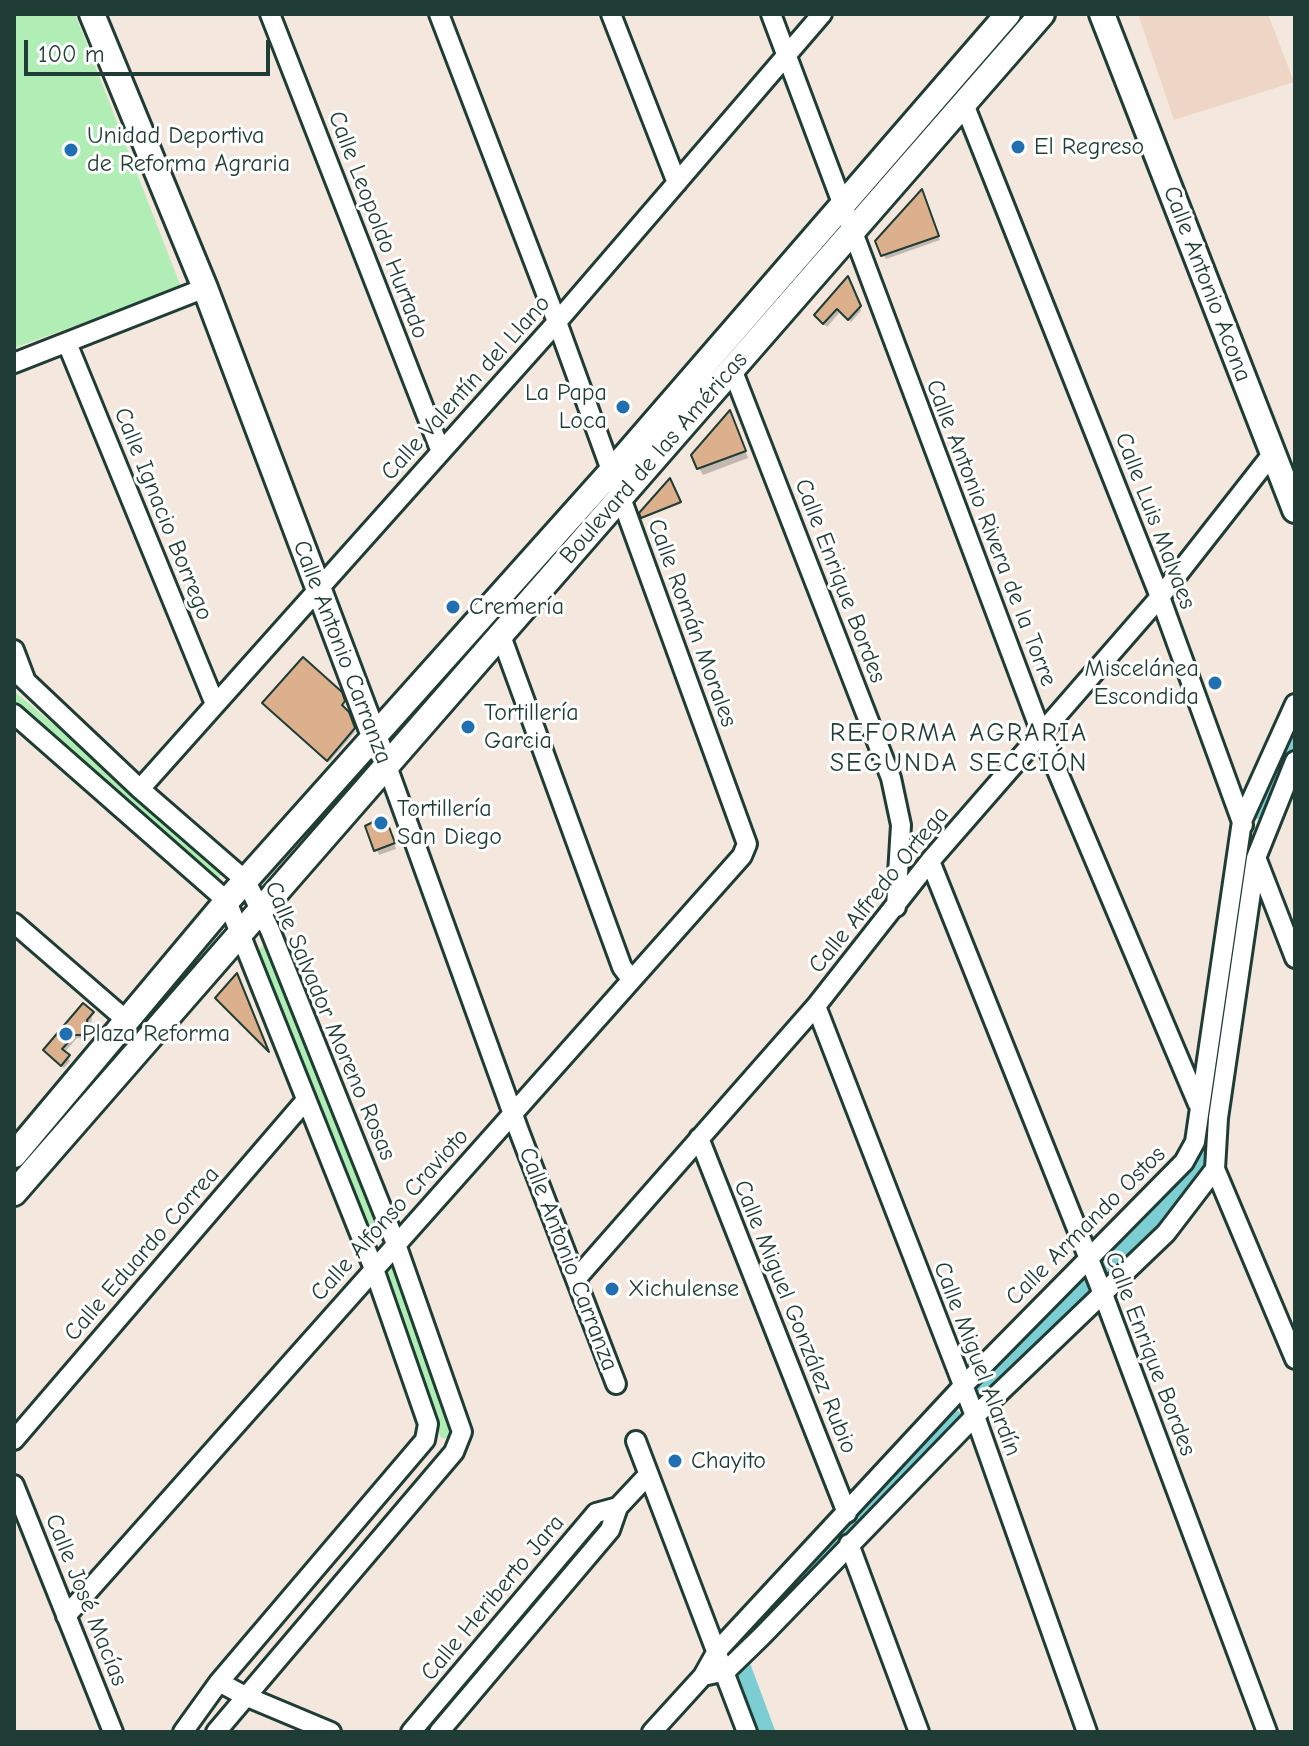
<!DOCTYPE html>
<meta charset="utf-8">
<style>
body{margin:0}
#map{position:relative;width:1309px;height:1746px;overflow:hidden;background:#f4e7dd;font-family:"Comic Neue",sans-serif}
canvas{display:block}
.frame{position:absolute;inset:0;border:16px solid #1f3d34;pointer-events:none}
.scale{position:absolute;left:24px;top:40px;width:246px;height:36px;box-sizing:border-box;border:4px solid #1f3d34;border-top:0;padding-left:10px;font-size:24px;line-height:28px;white-space:nowrap;color:#1f3d34;-webkit-text-stroke:6px #fff;paint-order:stroke}
</style>
<div id="map">
<canvas width="1309" height="1746"></canvas>
<div class="frame"></div>
<div class="scale">100 m</div>
</div>
<script>
const context = document.querySelector('canvas').getContext('2d');
context.lineJoin = 'round';
function paint(path, color) { context.fillStyle = color; context.fill(path, 'evenodd'); }
function stroke(path, color, width, dash) { context.strokeStyle = color; context.lineWidth = width; context.lineCap = dash ? 'butt' : 'round'; context.setLineDash(dash || []); context.stroke(path); }
function drawText(font, color, halo, rows, align = 'center') {
  context.font = font + ' "Comic Neue",sans-serif'; context.lineWidth = 6; context.setLineDash([]); context.textBaseline = 'middle'; context.strokeStyle = halo; context.fillStyle = color; for (const [text, x, y, turn = 0] of rows) {
    context.save(); context.translate(x, y); context.rotate((+turn || 0) * Math.PI / 180); context.textAlign = isNaN(turn) ? turn : align; if (halo) context.strokeText(text, 0, 0); context.fillText(text, 0, 0); context.restore();
  }
}
const built = new Path2D(`
 M 1138,14 L 1268,14 L 1294,82 L 1174,120 Z`);
const green = new Path2D(`
 M 14,14 L 75,14 L 181,287 L 14,348 Z
 M 14,691 L 225,870 L 216,881 L 14,704 Z
 M 267,941 L 381,1237 L 370,1249 L 255,955 Z
 M 390,1259 L 456,1439 L 441,1438 L 378,1270 Z`);
const shadow = new Path2D(`
 M 923,195 L 940,240 L 886,259 L 883,255 Z
 M 847,279 L 861,311 L 851,322 L 840,312 L 827,327 L 819,320 Z
 M 733,419 L 748,458 L 703,475 L 699,468 Z
 M 670,481 L 680,504 L 644,518 L 642,514 Z
 M 342,696 L 345,704 L 342,708 L 355,732 L 329,762 L 265,705 Z
 M 387,823 L 396,849 L 379,855 L 368,827 Z
 M 92,1014 L 90,1039 L 77,1038 L 64,1053 L 70,1061 L 64,1068 L 48,1054 Z`);
const canal = new Path2D(`
 M 1259,810 L 1295,733
 M 982,1389 L 1179,1192 L 1204,1147 L 1218,1045
 M 766,1732 L 734,1646 L 953,1418`);
const building = new Path2D(`
 M 922,189 L 939,236 L 881,256 L 875,241 Z
 M 848,276 L 861,306 L 848,320 L 837,309 L 823,324 L 814,315 Z
 M 730,410 L 746,451 L 697,469 L 691,455 Z
 M 670,478 L 681,502 L 641,518 L 639,513 Z
 M 303,657 L 342,692 L 345,701 L 342,705 L 349,712 L 355,728 L 327,761 L 262,703 Z
 M 385,816 L 395,843 L 374,851 L 365,826 Z
 M 237,973 L 269,1052 L 215,998 Z
 M 83,1003 L 94,1012 L 87,1020 L 89,1035 L 75,1035 L 62,1049 L 70,1055 L 61,1066 L 43,1050 Z`);
const street = new Path2D(`
 M 270,14 L 441,452
 M 611,14 L 677,183
 M 771,14 L 1042,735 L 1198,1104
 M 964,104 L 1160,597 L 1243,825
 M 67,343 L 215,704
 M 14,363 L 205,288
 M 732,369 L 891,778 L 901,825 L 896,907
 M 500,633 L 622,967 L 631,979
 M 14,650 L 25,679
 M 14,670 L 140,789 L 246,881 L 270,930 L 396,1244 L 462,1432 L 454,1452 L 216,1732
 M 14,714 L 227,901 L 374,1269 L 428,1424 L 425,1440 L 219,1682 L 183,1732
 M 387,766 L 519,1131 L 616,1384
 M 140,789 L 557,322 L 822,14
 M 1257,860 L 1295,958
 M 930,861 L 1103,1294 L 1267,1732
 M 14,923 L 126,1020
 M 816,1006 L 975,1416 L 1087,1732
 M 699,1138 L 847,1513
 M 1215,1169 L 1295,1359
 M 576,1279 L 816,1006 L 930,861 L 1160,597 L 1273,453
 M 14,1440 L 306,1100
 M 636,1441 L 747,1732
 M 14,1485 L 113,1732
 M 849,1544 L 919,1732
 M 66,1616 L 742,856 L 747,844 L 557,322 L 439,14
 M 703,1676 L 726,1671 L 762,1636 L 975,1416 L 1166,1233 L 1215,1169 L 1218,1118 L 1256,858 L 1295,761
 M 219,1682 L 245,1696 L 331,1732
 M 411,1732 L 596,1513 L 618,1507
 M 439,1732 L 610,1530 L 618,1507 L 648,1475
 M 652,1732 L 703,1676 L 717,1651 L 963,1386 L 1184,1162 L 1195,1142 L 1242,821 L 1295,704`);
const secondary = new Path2D(`
 M 92,14 L 205,288 L 379,749
 M 1102,14 L 1295,510
 M 14,1155 L 227,901 L 626,455 L 1008,14
 M 14,1193 L 1042,14`);
const markers = [
 [1018,147,8,"#1f6fb2"],
 [71,150,8,"#1f6fb2"],
 [623,407,8,"#1f6fb2"],
 [453,607,8,"#1f6fb2"],
 [1215,683,8,"#1f6fb2"],
 [468,727,8,"#1f6fb2"],
 [381,823,8,"#1f6fb2"],
 [66,1034,8,"#1f6fb2"],
 [612,1289,8,"#1f6fb2"],
 [675,1461,8,"#1f6fb2"]
];
const poiNames = [
 ["Unidad Deportiva",87,136],
 ["de Reforma Agraria",87,164],
 ["El Regreso",1034,147],
 ["La Papa",607,393,"right"],
 ["Loca",607,421,"right"],
 ["Cremería",469,607],
 ["Miscelánea",1199,669,"right"],
 ["Escondida",1199,697,"right"],
 ["Tortillería",484,713],
 ["Garcia",484,741],
 ["Tortillería",397,809],
 ["San Diego",397,837],
 ["Plaza Reforma",82,1034],
 ["Xichulense",628,1289],
 ["Chayito",691,1461]
];
const streetNames = [
 ["Calle Leopoldo Hurtado",378,225,69],
 ["Calle Antonio Acona",1207,284,69],
 ["Calle Valentín del Llano",466,388,-48],
 ["Boulevard de las Américas",654,458,-49],
 ["Calle Ignacio Borrego",163,514,68],
 ["Calle Luis Malvaes",1155,521,69],
 ["Calle Antonio Rivera de la Torre",991,533,69],
 ["Calle Enrique Bordes",840,581,69],
 ["Calle Román Morales",692,623,70],
 ["Calle Antonio Carranza",342,652,69],
 ["Calle Alfredo Ortega",879,890,-51],
 ["Calle Salvador Moreno Rosas",330,1021,67],
 ["Calle Alfonso Cravioto",390,1215,-48],
 ["Calle Armando Ostos",1086,1226,-45],
 ["Calle Eduardo Correa",142,1254,-49],
 ["Calle Antonio Carranza",568,1259,69],
 ["Calle Miguel González Rubio",795,1317,68],
 ["Calle Enrique Bordes",1150,1354,69],
 ["Calle Miguel Alardín",977,1359,69],
 ["Calle Heriberto Jara",493,1598,-50],
 ["Calle José Macías",86,1600,68]
];
const neighbourhoodNames = [
 ["REFORMA AGRARIA",959,734],
 ["SEGUNDA SECCIÓN",959,764]
];
paint(built, '#edd6c5');
paint(green, '#b0eeb5');
paint(shadow, '#0003');
stroke(canal, '#7dced3', 18);
paint(building, '#dcb08d');
stroke(building, '#1f3d34', 2);
stroke(street, '#1f3d34', 24);
stroke(secondary, '#1f3d34', 30);
stroke(street, '#fff', 18);
stroke(secondary, '#fff', 24);
for (const [x, y, r, color] of markers) { const dot = new Path2D(); dot.arc(x, y, r, 0, 2 * Math.PI); context.fillStyle = color; context.fill(dot); stroke(dot, '#fff', 3); }
drawText('24px', '#1f3d34', '#fff', poiNames, 'left');
drawText('24px', '#1f3d34', '#fff', streetNames);
context.letterSpacing = '2px';
drawText('26px', '#1f3d34', '#fff', neighbourhoodNames);
context.letterSpacing = '0px';
</script>
